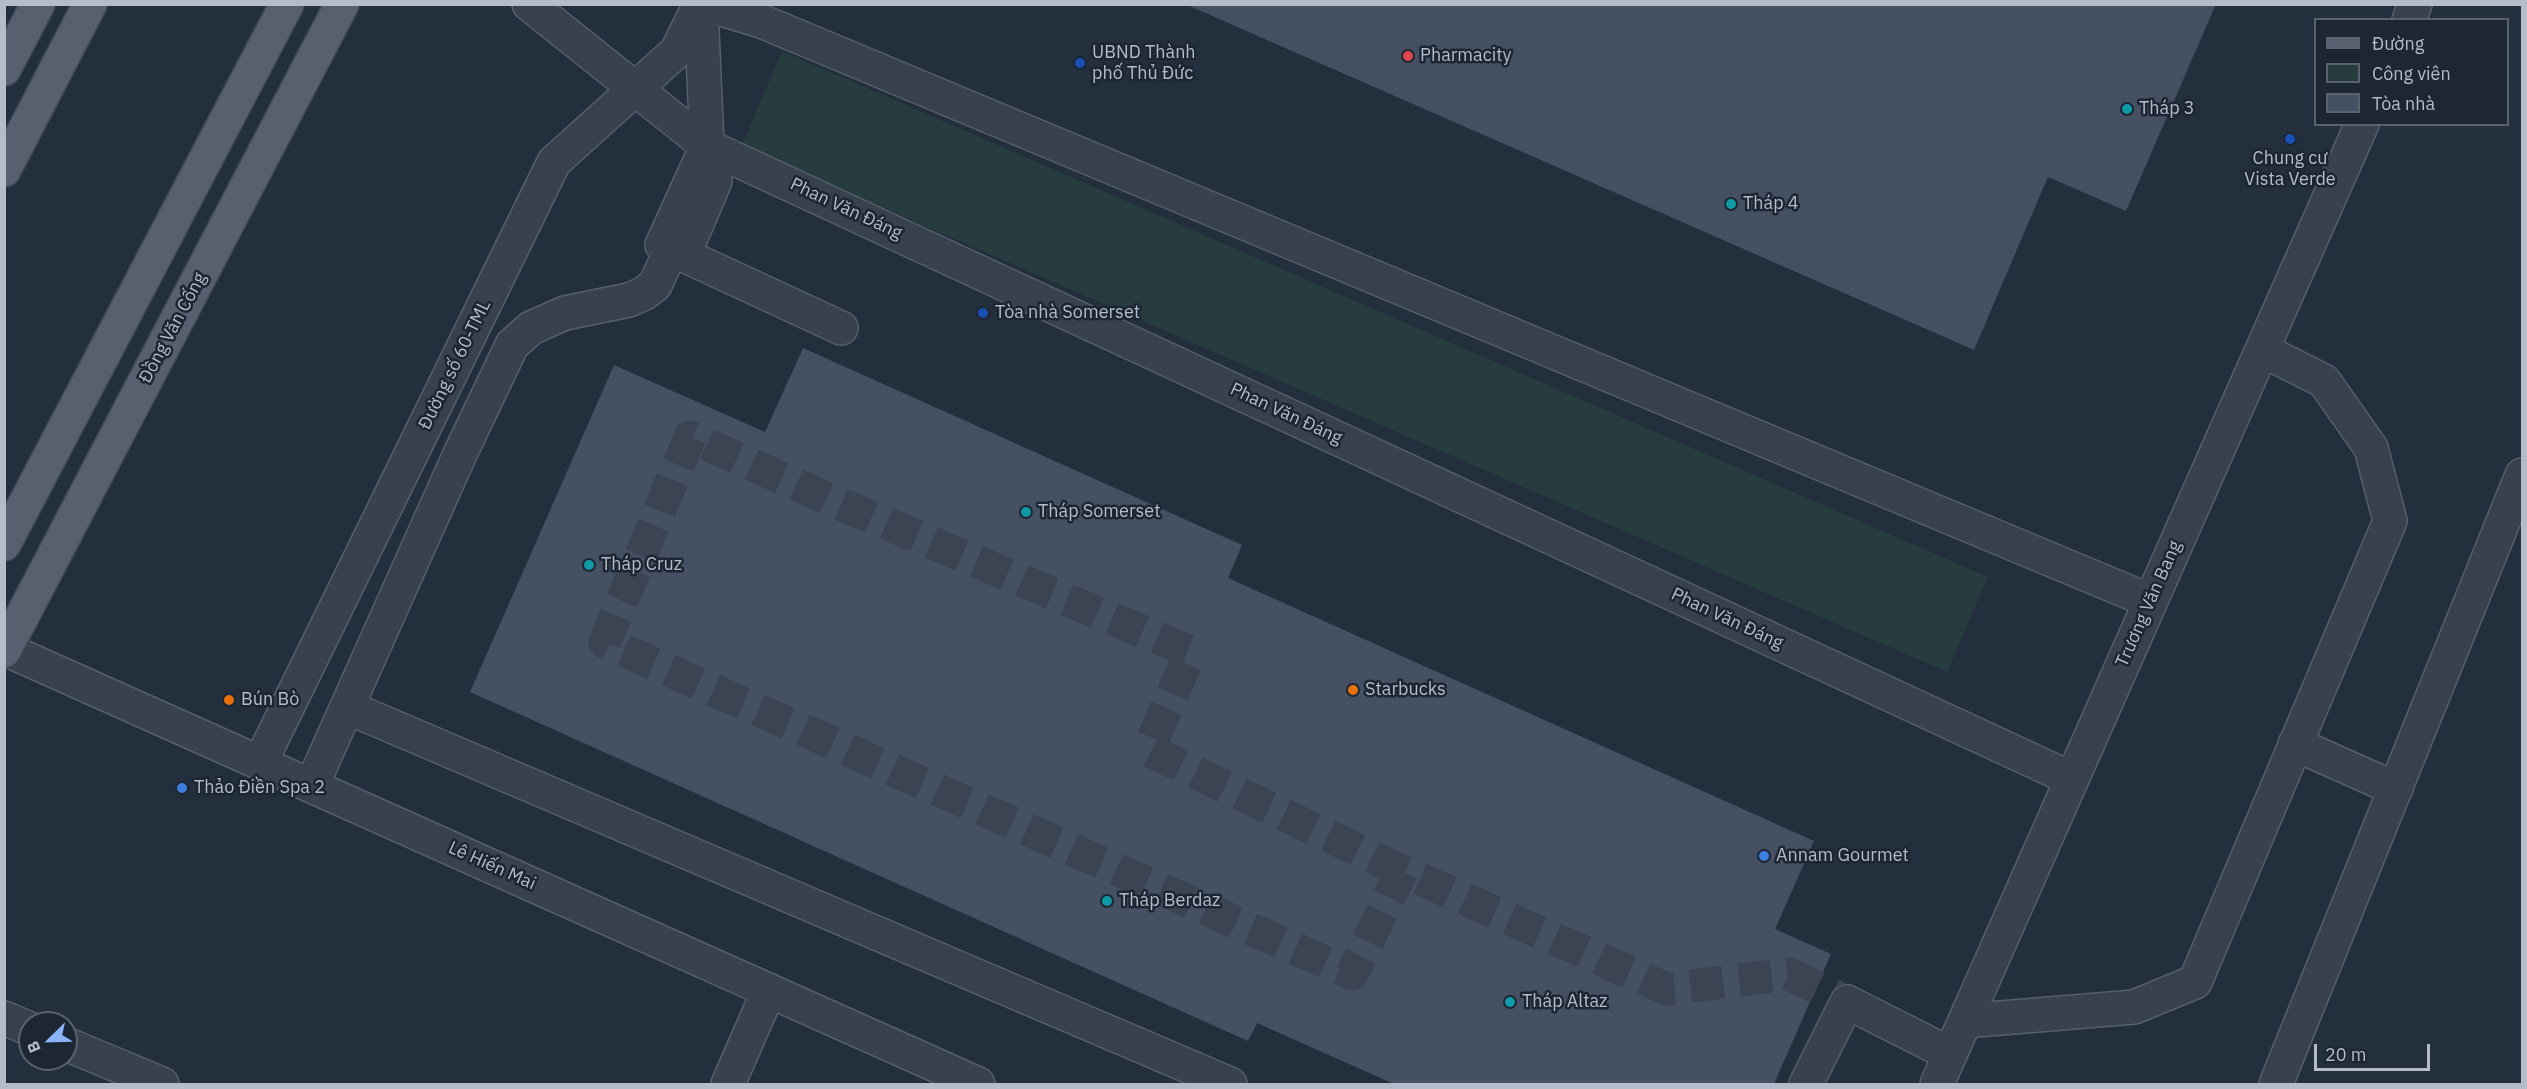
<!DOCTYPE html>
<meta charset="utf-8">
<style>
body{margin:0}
#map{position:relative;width:2527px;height:1089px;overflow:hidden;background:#242f3e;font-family:"IBM Plex Sans",sans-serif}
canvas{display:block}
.frame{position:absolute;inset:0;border:6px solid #b4bcc9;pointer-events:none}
.legend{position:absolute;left:2314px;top:18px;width:195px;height:108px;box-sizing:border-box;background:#1d2633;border:2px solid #59626f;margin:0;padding:8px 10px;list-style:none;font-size:18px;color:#b4bcc9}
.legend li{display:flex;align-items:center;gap:12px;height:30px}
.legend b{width:30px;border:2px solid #59626f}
.north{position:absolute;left:18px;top:1011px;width:60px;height:60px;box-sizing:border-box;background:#1d2633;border:2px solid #59626f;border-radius:50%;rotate:247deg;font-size:16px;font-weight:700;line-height:24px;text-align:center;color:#b4bcc9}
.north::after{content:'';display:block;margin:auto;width:21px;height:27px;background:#8ab4f8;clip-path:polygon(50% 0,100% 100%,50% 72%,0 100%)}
.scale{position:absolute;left:2314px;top:1044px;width:116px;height:27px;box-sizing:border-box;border:3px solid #b4bcc9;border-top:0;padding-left:8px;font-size:18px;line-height:21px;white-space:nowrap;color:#b4bcc9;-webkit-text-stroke:4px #1d2633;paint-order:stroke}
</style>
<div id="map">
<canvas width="2527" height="1089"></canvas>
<div class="frame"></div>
<ul class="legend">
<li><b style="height:8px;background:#56606e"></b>Đường</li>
<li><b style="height:16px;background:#263c3f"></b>Công viên</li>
<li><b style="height:16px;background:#455162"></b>Tòa nhà</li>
</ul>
<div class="north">B</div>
<div class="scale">20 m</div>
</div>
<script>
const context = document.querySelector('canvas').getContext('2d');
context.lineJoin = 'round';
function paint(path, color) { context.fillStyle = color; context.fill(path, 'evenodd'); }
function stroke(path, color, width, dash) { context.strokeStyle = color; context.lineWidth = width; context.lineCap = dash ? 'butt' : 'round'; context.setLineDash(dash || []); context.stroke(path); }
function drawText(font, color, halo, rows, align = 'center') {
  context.font = font + ' "IBM Plex Sans",sans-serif'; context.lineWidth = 5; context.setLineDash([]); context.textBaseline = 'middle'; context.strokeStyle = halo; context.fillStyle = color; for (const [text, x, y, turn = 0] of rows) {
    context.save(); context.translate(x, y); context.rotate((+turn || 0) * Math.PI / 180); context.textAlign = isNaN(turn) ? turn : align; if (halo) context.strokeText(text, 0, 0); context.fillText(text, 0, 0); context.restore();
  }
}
const green = new Path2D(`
 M 782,51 L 1988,577 L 1947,672 L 742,146 Z`);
const building = new Path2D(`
 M 1185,4 L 2216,4 L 2126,211 L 2048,177 L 1974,350 Z
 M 803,348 L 1242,545 L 1228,578 L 1814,841 L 1775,929 L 1831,954 L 1774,1084 L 1394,1084 L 1257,1023 L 1248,1041 L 470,692 L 614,365 L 765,432 Z`);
const minorTunnel = new Path2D(`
 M 1402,871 L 1148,750 L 1191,652 L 831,500 L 690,437 L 605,642 L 1352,974 L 1402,871 L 1667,989 L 1789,974 L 1847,1002`);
const minor = new Path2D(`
 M 529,4 L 707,146 L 2072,779
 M 705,4 L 761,21 L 2150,601
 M 701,7 L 707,146 L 662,245 L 841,328
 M 2409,20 L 2415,4
 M 684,254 L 715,181
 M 5,649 L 978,1084
 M 347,707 L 1230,1084
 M 2295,744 L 2396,789
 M 260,763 L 554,162 L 677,51 L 700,4
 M 312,785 L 460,454 L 512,345 L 531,328 L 565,313 L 629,300 L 643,294 L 655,285 L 672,248
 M 4,1018 L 30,1029
 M 1965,1021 L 2134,1007 L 2195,982 L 2390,521 L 2371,448 L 2324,381 L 2262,350
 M 66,1044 L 162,1084
 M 728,1084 L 769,990
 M 1806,1084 L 1847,1002 L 1950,1054
 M 1937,1084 L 2362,124
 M 2276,1084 L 2522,475`);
const major = new Path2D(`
 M 4,69 L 38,4
 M 4,170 L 90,4
 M 4,544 L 287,4
 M 4,651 L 342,4`);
const markers = [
 [1408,56,6,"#e0444e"],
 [1080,63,6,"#1a4fb4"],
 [2127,109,6,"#0f9aa8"],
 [2290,139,6,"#1a4fb4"],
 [1731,204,6,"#0f9aa8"],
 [983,313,6,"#1a4fb4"],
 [1026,512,6,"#0f9aa8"],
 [589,565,6,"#0f9aa8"],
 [1353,690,6,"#e8710a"],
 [229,700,6,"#e8710a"],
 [182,788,6,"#3f7fe0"],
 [1764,856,6,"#3f7fe0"],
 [1107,901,6,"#0f9aa8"],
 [1510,1002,6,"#0f9aa8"]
];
const poiNames = [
 ["UBND Thành",1092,53],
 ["phố Thủ Đức",1092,74],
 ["Pharmacity",1420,56],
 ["Tháp 3",2139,109],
 ["Chung cư",2290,159,"center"],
 ["Vista Verde",2290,180,"center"],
 ["Tháp 4",1743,204],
 ["Tòa nhà Somerset",995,313],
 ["Tháp Somerset",1038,512],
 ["Tháp Cruz",601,565],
 ["Starbucks",1365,690],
 ["Bún Bò",241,700],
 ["Thảo Điền Spa 2",194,788],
 ["Annam Gourmet",1776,856],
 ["Tháp Berdaz",1119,901],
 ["Tháp Altaz",1522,1002]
];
const streetNames = [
 ["Phan Văn Đáng",846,209,25],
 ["Đồng Văn Cống",173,328,-62],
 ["Đường số 60-TML",455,365,-64],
 ["Phan Văn Đáng",1286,414,25],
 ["Trương Văn Bang",2149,604,-66],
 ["Phan Văn Đáng",1727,619,25],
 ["Lê Hiến Mai",492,866,24]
];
paint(green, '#263c3f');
paint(building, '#455162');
stroke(minorTunnel, '#3a4453', 33, [33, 16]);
stroke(minor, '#565f6c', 36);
stroke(major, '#414a57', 36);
stroke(minor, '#38414e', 33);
stroke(major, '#56606e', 33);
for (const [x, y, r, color] of markers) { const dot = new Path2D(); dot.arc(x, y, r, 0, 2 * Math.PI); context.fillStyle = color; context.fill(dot); stroke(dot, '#1d2633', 2); }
drawText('18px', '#b4bcc9', '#1d2633', poiNames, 'left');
drawText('18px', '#b4bcc9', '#1d2633', streetNames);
</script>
